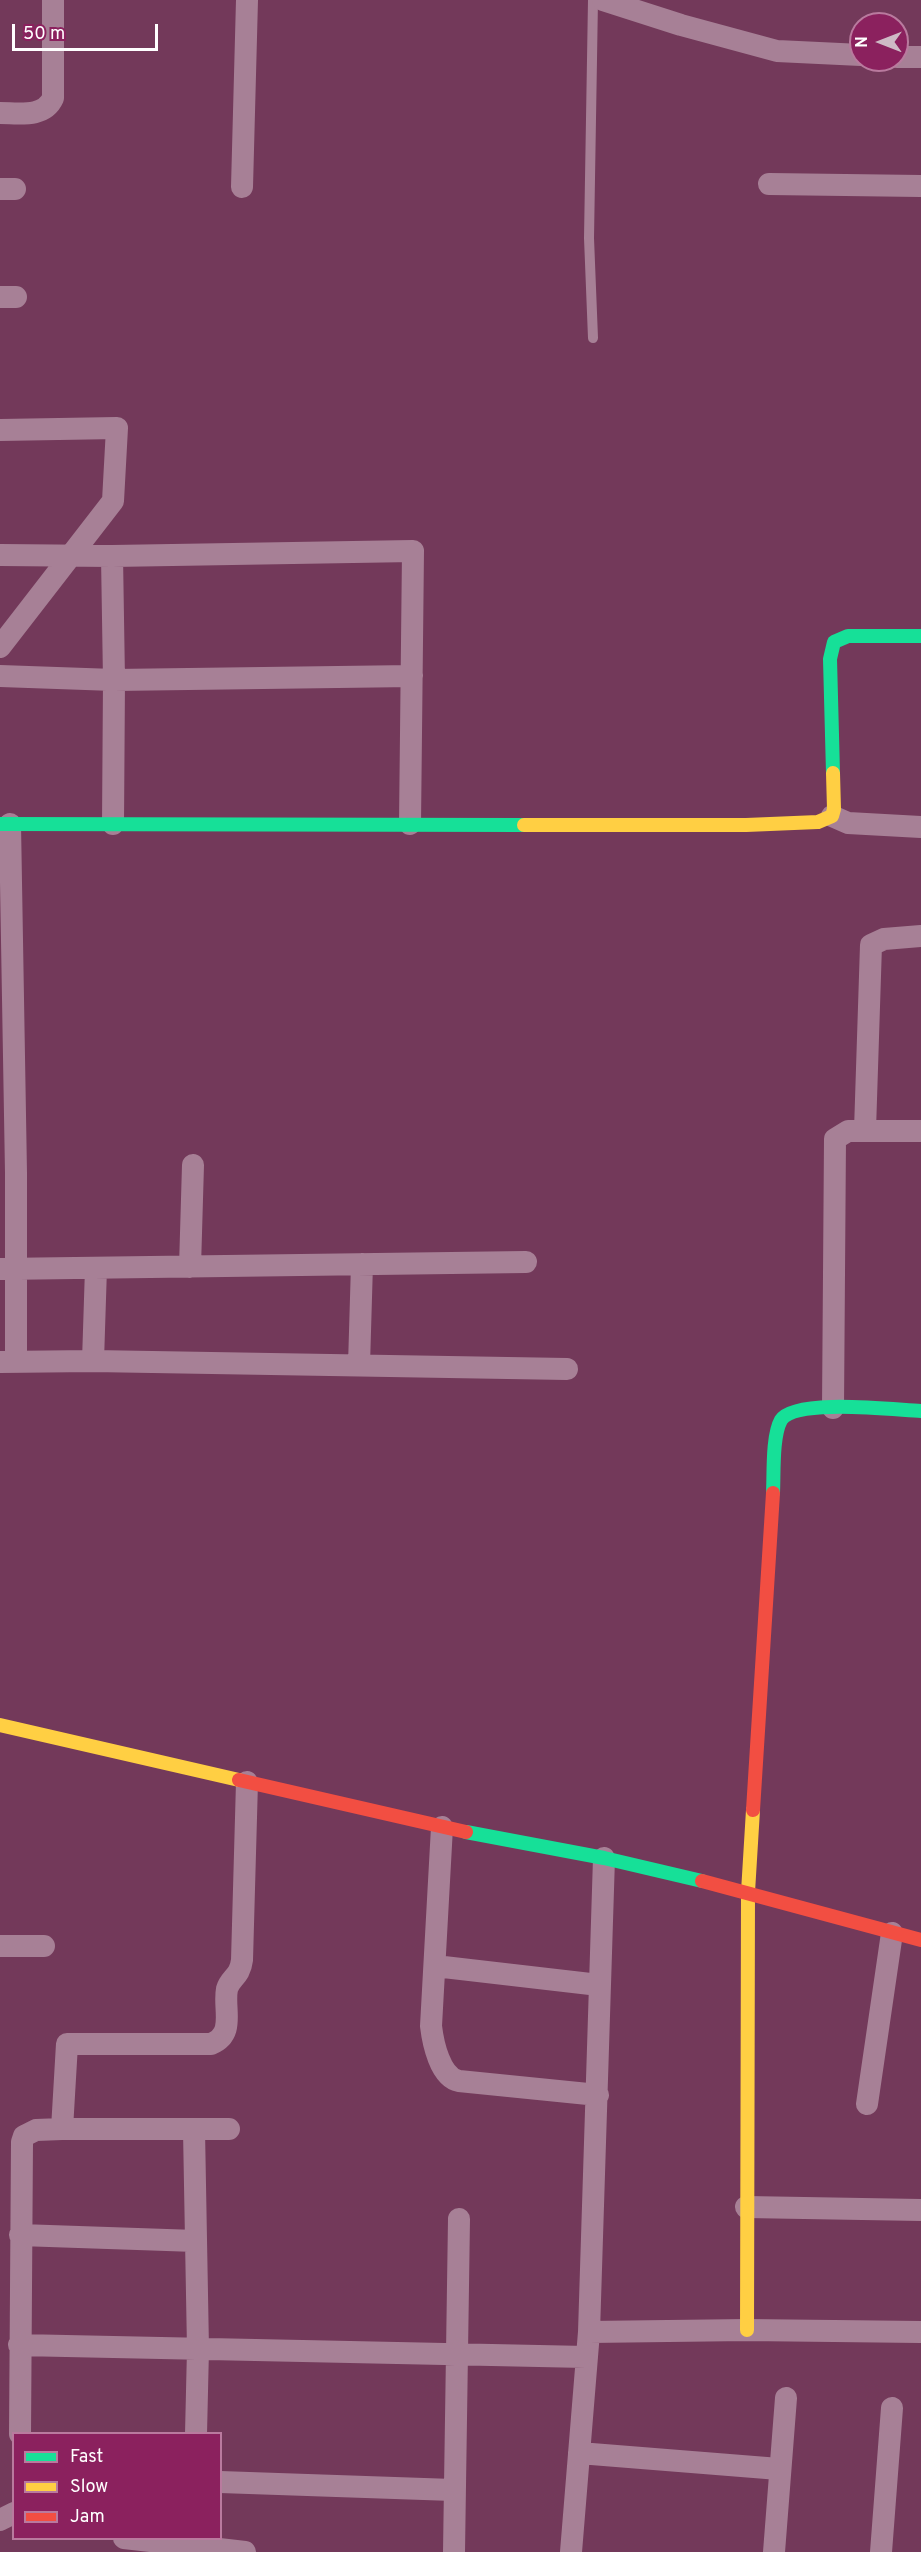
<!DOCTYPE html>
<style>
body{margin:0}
#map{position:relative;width:921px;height:2552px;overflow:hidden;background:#73395a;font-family:Overpass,sans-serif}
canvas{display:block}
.legend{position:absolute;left:12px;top:2432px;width:210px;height:108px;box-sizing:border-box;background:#8b215e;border:2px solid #b97a9e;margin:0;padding:8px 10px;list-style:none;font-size:18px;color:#fff}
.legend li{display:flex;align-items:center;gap:12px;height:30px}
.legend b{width:30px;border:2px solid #b97a9e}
.north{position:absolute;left:849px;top:12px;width:60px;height:60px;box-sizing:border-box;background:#8b215e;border:2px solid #b97a9e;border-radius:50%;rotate:270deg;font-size:16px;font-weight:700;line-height:24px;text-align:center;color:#fff}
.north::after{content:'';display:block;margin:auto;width:21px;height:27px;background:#cebac5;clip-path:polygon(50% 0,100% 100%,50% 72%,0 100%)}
.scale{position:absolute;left:12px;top:24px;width:146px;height:27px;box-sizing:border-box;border:3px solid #fff;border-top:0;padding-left:8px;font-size:18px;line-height:21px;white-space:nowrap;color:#fff;-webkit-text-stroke:4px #8b215e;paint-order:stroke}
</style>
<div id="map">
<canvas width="921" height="2552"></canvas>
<ul class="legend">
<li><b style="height:8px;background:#16e098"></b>Fast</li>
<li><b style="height:8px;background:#ffcf43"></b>Slow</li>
<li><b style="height:8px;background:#f24e42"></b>Jam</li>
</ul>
<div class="north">N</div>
<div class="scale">50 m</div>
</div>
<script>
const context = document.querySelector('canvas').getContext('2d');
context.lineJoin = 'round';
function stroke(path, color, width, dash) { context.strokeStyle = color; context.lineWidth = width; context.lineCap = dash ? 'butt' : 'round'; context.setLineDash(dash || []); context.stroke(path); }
const lane = new Path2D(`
 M 593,0 L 589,238 L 593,338`);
const street = new Path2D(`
 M 603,0 L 681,25 L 777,51 L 861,55
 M 897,57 L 921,57
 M 0,113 C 19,113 44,118 53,98 L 53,0
 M 769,184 L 921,186
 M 242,187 L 247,0
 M 0,189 L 15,189
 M 0,297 L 16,297
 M 0,430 L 117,428 L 113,501 L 0,647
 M 0,555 L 112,556
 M 0,676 L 114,680 L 412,676
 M 832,816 L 848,823 L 921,827
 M 10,824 L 16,1173 L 16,1362
 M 113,824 L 114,680 L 112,556 L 413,551 L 410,824
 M 865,1130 L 871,945 L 884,939 L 921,936
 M 190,1267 L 193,1165
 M 0,1269 L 526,1262
 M 93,1361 L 96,1268
 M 0,1362 L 93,1361 L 567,1369
 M 359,1365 L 362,1264
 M 833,1408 L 835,1139 L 848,1131 L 921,1131
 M 442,1827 L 431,2026 C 433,2043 440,2077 459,2081 L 598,2095
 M 0,1946 L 44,1946
 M 435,1966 L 599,1985
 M 867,2104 L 892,1933
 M 62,2129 L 67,2044 L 211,2044 C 236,2034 223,2009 227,1989 C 230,1978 240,1977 242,1960 L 247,1782
 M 194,2130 L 198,2349 L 196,2434
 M 746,2207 L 921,2210
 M 20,2235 L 196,2241
 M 589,2332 L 747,2330 L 921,2332
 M 19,2345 L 586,2357
 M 20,2434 L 22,2142 L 24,2136 L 36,2130 L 62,2129 L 229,2129
 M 579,2453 L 779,2469
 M 220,2482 L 453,2490
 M 0,2520 L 14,2513
 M 124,2538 L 245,2552
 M 454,2552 L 459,2219
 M 571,2552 L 589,2332 L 604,1858
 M 774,2552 L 786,2398
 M 881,2552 L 892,2408`);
const fast = new Path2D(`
 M 833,773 L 830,659 L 834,642 L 848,636 L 921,636
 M 0,824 L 524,825
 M 773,1493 C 774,1474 772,1436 781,1420 C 795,1398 895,1410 921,1411
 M 466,1832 L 604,1858 L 702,1881`);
const slow = new Path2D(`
 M 524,825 L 746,825 L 818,822 L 832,816 L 834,809 L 833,773
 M 0,1725 L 239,1780
 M 747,2330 L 748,1892 L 753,1810`);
const jam = new Path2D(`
 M 239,1780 L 466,1832
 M 753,1810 L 773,1493
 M 702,1881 L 921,1940`);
stroke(lane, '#a78096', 10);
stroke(street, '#a78096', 22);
stroke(fast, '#16e098', 14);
stroke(slow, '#ffcf43', 14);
stroke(jam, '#f24e42', 14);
</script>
